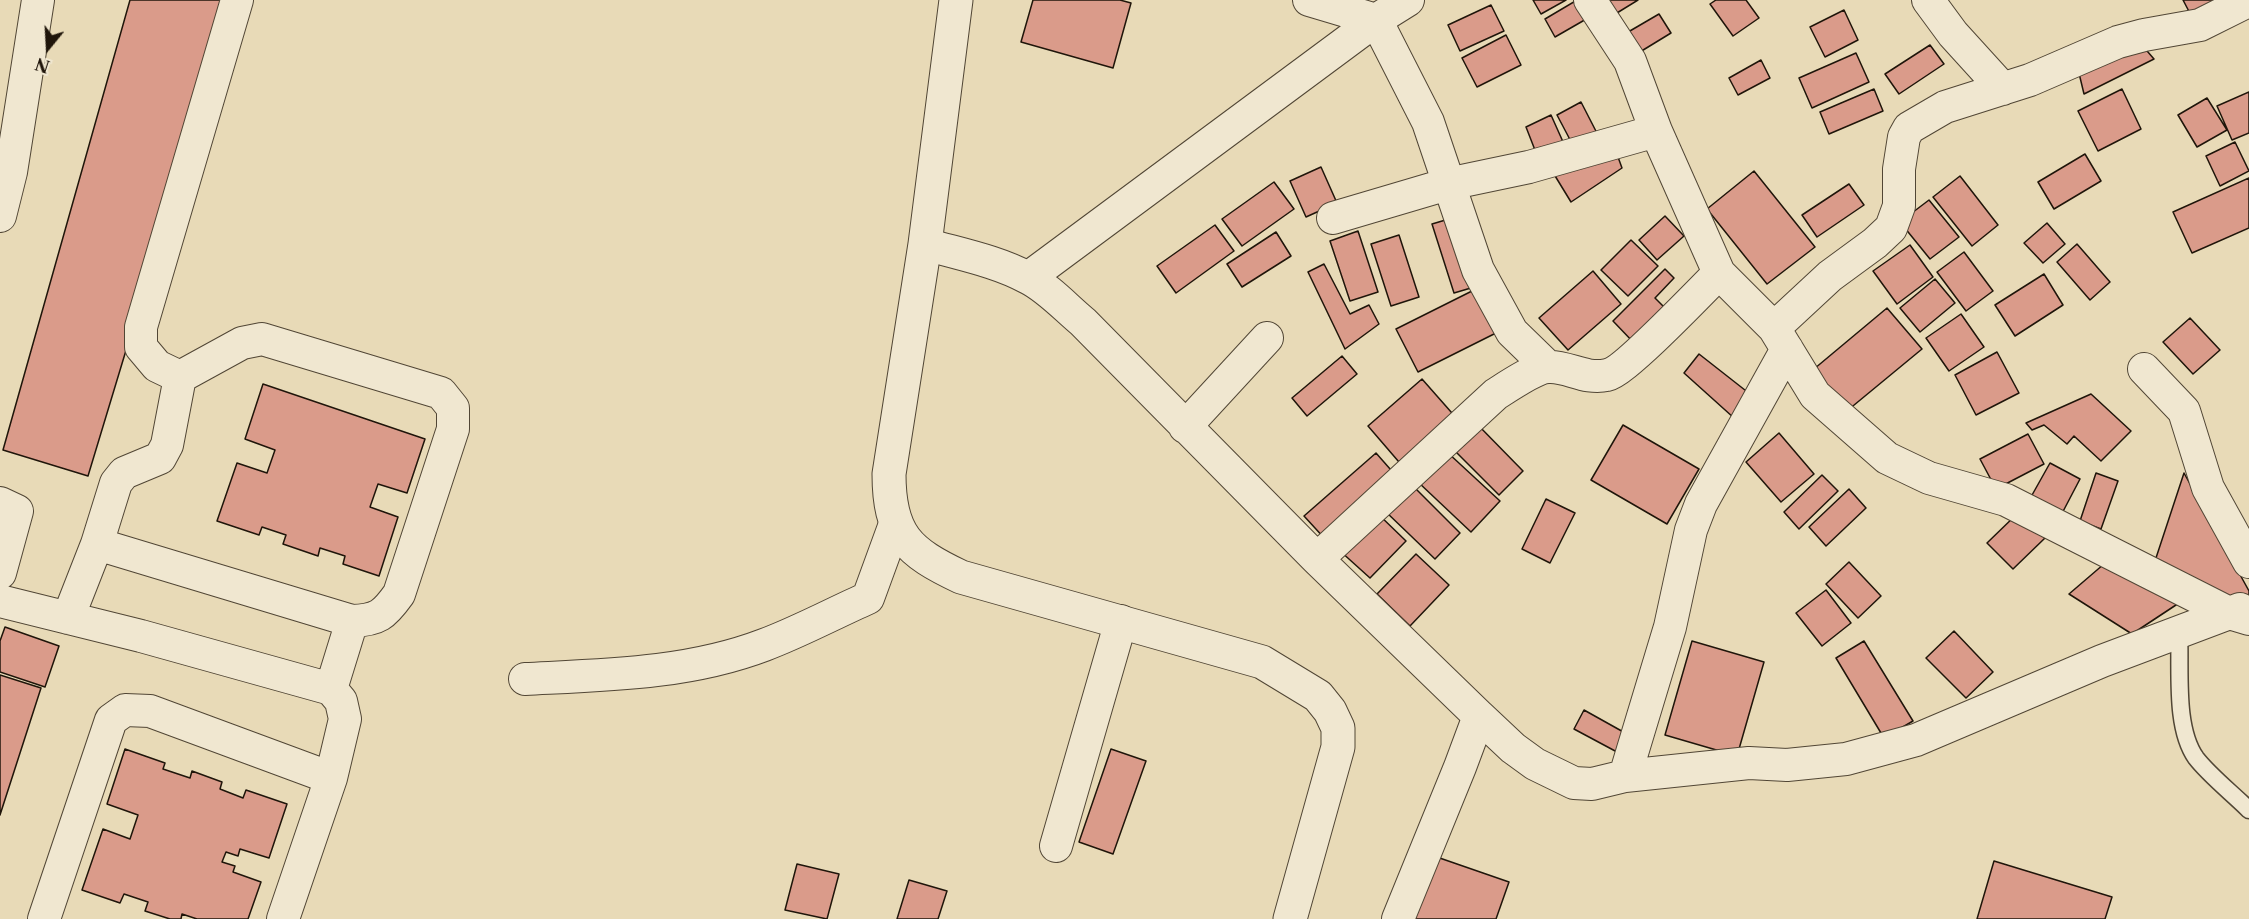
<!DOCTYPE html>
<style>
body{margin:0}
#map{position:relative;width:2249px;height:919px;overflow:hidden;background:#e8dab7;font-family:"Libre Caslon Text",serif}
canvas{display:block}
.north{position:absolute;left:18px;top:18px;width:60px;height:60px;-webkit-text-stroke:4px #f0e7d0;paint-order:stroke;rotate:198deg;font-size:16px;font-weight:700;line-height:24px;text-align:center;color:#1f150a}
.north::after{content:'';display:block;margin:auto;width:21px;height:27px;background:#1f150a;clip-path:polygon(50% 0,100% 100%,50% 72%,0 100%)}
</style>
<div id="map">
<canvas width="2249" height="919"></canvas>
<div class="north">N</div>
</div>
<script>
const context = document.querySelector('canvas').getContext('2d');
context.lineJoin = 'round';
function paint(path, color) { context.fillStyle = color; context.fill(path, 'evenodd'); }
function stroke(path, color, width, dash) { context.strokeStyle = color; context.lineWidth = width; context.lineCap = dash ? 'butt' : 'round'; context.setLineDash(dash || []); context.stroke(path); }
const building = new Path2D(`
 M 130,0 L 232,0 L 88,476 L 3,450 Z
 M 1033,0 L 1120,0 L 1131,3 L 1113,68 L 1021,42 Z
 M 1533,0 L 1566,0 L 1541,14 Z
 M 1577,0 L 1595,14 L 1555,37 L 1545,19 Z
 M 1603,0 L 1638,0 L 1612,16 Z
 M 1716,0 L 1746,0 L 1759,18 L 1733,36 L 1710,4 Z
 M 2183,0 L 2225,0 L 2194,21 Z
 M 1491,5 L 1504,31 L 1460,51 L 1448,25 Z
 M 1844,10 L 1858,40 L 1825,57 L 1810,27 Z
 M 1659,14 L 1671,33 L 1635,55 L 1623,35 Z
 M 1506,35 L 1521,65 L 1477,87 L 1462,58 Z
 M 2141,44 L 2154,59 L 2084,94 L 2078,69 Z
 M 1930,45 L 1944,64 L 1899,94 L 1885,74 Z
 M 1856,53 L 1869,82 L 1812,108 L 1799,78 Z
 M 1761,60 L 1770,78 L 1738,95 L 1729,78 Z
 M 1874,89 L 1883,111 L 1829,134 L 1820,112 Z
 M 2122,89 L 2141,129 L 2098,151 L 2078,111 Z
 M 2249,92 L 2249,133 L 2232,140 L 2217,106 Z
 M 2207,98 L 2227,130 L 2197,147 L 2178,115 Z
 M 1581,102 L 1600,139 L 1576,151 L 1557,115 Z
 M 1551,115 L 1568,153 L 1540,163 L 1526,127 Z
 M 2235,142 L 2249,171 L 2220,186 L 2206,156 Z
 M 1614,146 L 1622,168 L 1571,202 L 1549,166 Z
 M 2085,154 L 2101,181 L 2054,209 L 2038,182 Z
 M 1321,167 L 1337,203 L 1306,217 L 1290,181 Z
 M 1754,171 L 1815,247 L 1767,284 L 1707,209 Z
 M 1960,176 L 1998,225 L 1972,246 L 1933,197 Z
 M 2249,178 L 2249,228 L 2192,253 L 2173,212 Z
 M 1274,182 L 1294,209 L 1242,246 L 1222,219 Z
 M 1849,184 L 1864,205 L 1817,237 L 1802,215 Z
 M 1929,200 L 1959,237 L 1930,259 L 1900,222 Z
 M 1459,216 L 1481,285 L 1454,293 L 1432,224 Z
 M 1665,216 L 1684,236 L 1657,260 L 1639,240 Z
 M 2047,223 L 2065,244 L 2043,263 L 2024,243 Z
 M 1215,225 L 1234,251 L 1176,293 L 1157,266 Z
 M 1358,231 L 1378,292 L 1350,301 L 1330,241 Z
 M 1276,232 L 1291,256 L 1242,287 L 1227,264 Z
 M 1399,235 L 1419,297 L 1391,306 L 1371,244 Z
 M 1631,240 L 1658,266 L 1628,296 L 1601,270 Z
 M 2077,244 L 2110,282 L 2090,300 L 2057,262 Z
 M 1910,245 L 1933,277 L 1897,304 L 1873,271 Z
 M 1964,252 L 1993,291 L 1966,311 L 1937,272 Z
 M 1324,264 L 1350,314 L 1369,305 L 1379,324 L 1345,349 L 1308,272 Z
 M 1665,269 L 1674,278 L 1655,298 L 1668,311 L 1635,344 L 1613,321 Z
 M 1593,271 L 1621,304 L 1568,350 L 1539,318 Z
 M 2044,274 L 2063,305 L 2015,336 L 1995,305 Z
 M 1935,279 L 1955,303 L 1920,332 L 1900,308 Z
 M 1476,289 L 1498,332 L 1418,372 L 1396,329 Z
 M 1887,308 L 1922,349 L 1842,415 L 1808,374 Z
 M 1961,314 L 1984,347 L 1949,371 L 1926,338 Z
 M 2190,318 L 2220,350 L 2193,374 L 2163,342 Z
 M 1997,352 L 2019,393 L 1976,415 L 1955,375 Z
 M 1699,354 L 1750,394 L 1734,418 L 1684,373 Z
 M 1342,356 L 1357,374 L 1307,416 L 1292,398 Z
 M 1422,379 L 1459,421 L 1405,469 L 1368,426 Z
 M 263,384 L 425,439 L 407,493 L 378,484 L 370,507 L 398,517 L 379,576 L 343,564 L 345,556 L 320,548 L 318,556 L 283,544 L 286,535 L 262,527 L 259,535 L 217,521 L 237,463 L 267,473 L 275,450 L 245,439 Z
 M 2091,394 L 2131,431 L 2101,461 L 2074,436 L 2067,444 L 2044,425 L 2032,430 L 2026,423 Z
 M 1475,422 L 1523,471 L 1499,495 L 1451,447 Z
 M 1623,425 L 1699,469 L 1667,524 L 1591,480 Z
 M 1779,433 L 1814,474 L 1781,502 L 1746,462 Z
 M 2028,434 L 2044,464 L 1996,489 L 1980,459 Z
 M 1447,452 L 1500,501 L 1471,532 L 1418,482 Z
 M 1376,453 L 1398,478 L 1326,540 L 1304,516 Z
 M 2050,463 L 2080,479 L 2058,521 L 2027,504 Z
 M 2096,473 L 2118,481 L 2101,529 L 2080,521 Z
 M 2184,473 L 2249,591 L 2249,595 L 2237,602 L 2153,567 Z
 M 1822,475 L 1838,491 L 1799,529 L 1784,512 Z
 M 1411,484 L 1460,533 L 1435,559 L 1385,511 Z
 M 1849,489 L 1866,508 L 1826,546 L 1809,527 Z
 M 1546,499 L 1575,513 L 1550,563 L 1522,549 Z
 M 1375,511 L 1406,541 L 1370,578 L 1339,550 Z
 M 2019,512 L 2045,538 L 2013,569 L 1987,543 Z
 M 1416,554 L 1449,585 L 1410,626 L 1377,594 Z
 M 1849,562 L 1881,596 L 1858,618 L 1826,584 Z
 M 2104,564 L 2179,603 L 2132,634 L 2069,594 Z
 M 1826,590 L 1851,623 L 1822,646 L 1796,613 Z
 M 5,627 L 59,646 L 45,687 L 0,672 L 0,641 Z
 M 1954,631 L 1993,672 L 1966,698 L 1926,658 Z
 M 1692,641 L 1764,662 L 1737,756 L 1665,735 Z
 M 1864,641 L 1913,721 L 1884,738 L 1836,658 Z
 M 0,675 L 41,688 L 0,815 Z
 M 1584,710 L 1627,734 L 1617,752 L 1574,729 Z
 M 125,749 L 165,763 L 163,769 L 190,778 L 192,771 L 222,782 L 220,789 L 243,798 L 246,790 L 287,804 L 269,858 L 240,849 L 238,856 L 226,852 L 222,862 L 235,866 L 233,872 L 261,882 L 248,919 L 197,919 L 182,914 L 181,919 L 170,919 L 145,911 L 148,902 L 124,894 L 120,903 L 82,890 L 103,829 L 130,839 L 138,815 L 107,804 Z
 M 1111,749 L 1146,761 L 1113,854 L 1079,842 Z
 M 1431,855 L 1509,882 L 1496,919 L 1409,919 Z
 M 1994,861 L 2112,897 L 2105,919 L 1977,919 Z
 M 797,864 L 839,874 L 827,919 L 785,910 Z
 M 909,880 L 947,891 L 938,919 L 897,919 Z`);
const service = new Path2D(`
 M 2179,632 C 2181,669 2174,727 2196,758 C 2209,775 2233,794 2249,810`);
const minor = new Path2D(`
 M 1309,0 L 1376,20 L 1428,122 L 1478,270 L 1512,332 L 1547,366
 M 1590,0 L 1630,61 L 1656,131 L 1719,273 L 1774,328 L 1815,395 L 1887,458 L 1929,478 L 2006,500 L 2229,613 L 2249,619
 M 1928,0 L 1953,34 L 2003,89
 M 0,216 L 11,172 L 38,0
 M 1333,218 L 1448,184 L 1529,167 L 1656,131
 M 925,244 C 959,254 997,261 1028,278 C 1048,288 1065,307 1083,322 L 1317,559 L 1479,716 L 1460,767 L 1398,919
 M 1028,278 L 1376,20 L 1408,0
 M 1774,328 L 1830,276 L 1875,243 L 1891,228 L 1899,206 L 1899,169 L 1904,137 L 1909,128 L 1945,107 L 2030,80 L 2118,42 L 2144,35 L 2200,25 L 2242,4
 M 2144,369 L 2184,411 L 2208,488 L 2249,562
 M 1185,427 L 1267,338
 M 0,503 L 17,511 L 0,573
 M 97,544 L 352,621 C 378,620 384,615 399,594 L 453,429 L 453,408 L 441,393 L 262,339 L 242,343 L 180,377 L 157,366 L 141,347 L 141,327 L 237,0
 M 1317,559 L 1496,394 C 1507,387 1537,367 1549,367 C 1568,366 1585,380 1607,375 C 1624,372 1702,290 1719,273
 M 0,601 L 141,636 L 331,689 L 341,701 L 345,719 L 331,778 L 283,919
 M 68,618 L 97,544 L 116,483 L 124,473 L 160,458 L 167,445 L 180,377
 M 525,679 C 605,675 688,674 764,645 C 799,632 834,613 868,598 L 895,524
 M 331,689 L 352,621
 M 1479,716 L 1513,748 L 1535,764 L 1574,783 L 1592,784 L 1625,776 L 1749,763 L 1787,765 L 1846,759 L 1916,740 L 2102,661 L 2240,609
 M 1625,776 L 1670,627 L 1691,530 L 1701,504 L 1787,349
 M 1056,846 L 1121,621
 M 44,919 L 111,720 L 125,710 L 150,711 L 331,778`);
const tertiary = new Path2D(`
 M 956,0 L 925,244 L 889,474 C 889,535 908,552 961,577 L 1262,662 L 1318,696 L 1330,711 L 1338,728 L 1338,747 L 1290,919`);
paint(building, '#da9b8a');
stroke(building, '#1f150a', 1.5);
stroke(service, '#514635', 19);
stroke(minor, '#514635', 34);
stroke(tertiary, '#514635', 35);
stroke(service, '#f0e7d0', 16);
stroke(minor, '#f0e7d0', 32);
stroke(tertiary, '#f0e7d0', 33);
</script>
